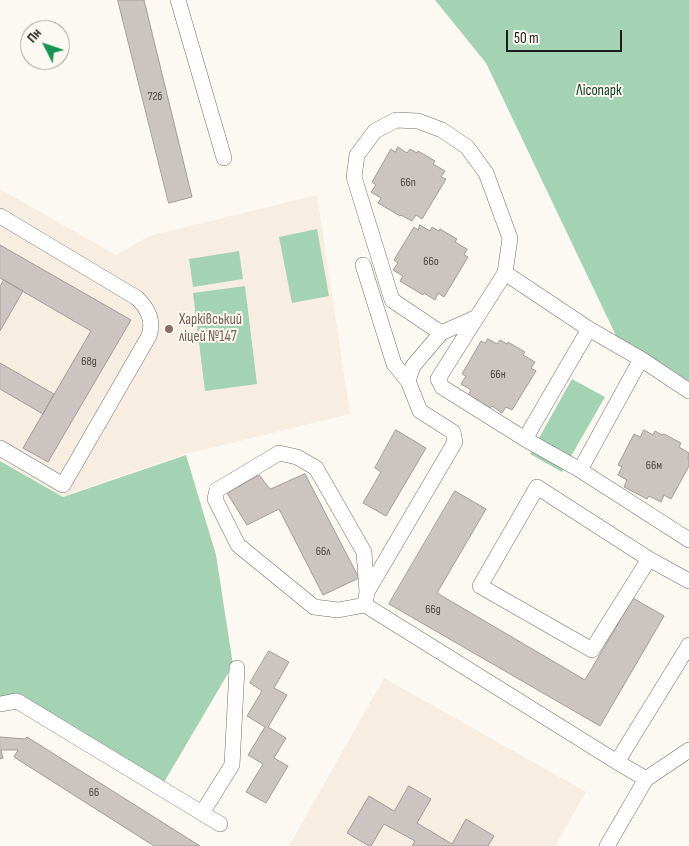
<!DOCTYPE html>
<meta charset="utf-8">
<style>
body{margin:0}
#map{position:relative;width:689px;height:846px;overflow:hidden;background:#fcf8f2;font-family:"Sofia Sans Condensed",sans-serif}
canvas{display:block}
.north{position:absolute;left:20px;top:20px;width:50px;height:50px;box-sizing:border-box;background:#fcf8f2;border:1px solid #a4a09c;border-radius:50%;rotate:311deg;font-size:14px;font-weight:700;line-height:20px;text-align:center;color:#1f1d1b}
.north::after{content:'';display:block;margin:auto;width:18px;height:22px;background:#159553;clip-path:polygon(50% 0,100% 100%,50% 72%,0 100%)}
.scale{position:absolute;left:506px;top:30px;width:116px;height:22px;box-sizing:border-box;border:2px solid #1f1d1b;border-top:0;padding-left:6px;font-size:15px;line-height:18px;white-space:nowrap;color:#1f1d1b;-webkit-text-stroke:4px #fcf8f2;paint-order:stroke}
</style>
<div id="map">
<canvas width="689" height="846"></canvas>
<div class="north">Пн</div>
<div class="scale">50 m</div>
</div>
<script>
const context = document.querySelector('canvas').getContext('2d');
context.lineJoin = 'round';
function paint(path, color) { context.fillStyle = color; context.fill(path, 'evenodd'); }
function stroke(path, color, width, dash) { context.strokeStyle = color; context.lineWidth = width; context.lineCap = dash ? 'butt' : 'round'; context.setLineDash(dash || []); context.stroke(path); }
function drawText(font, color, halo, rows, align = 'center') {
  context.font = font + ' "Sofia Sans Condensed",sans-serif'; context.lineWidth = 4; context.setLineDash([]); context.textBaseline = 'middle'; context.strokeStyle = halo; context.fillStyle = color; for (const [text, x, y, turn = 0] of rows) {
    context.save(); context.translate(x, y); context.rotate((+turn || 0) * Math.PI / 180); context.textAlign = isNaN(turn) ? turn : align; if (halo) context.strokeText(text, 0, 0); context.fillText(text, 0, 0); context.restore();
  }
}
const built = new Path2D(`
 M 0,189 L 116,255 L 149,236 L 317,195 L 350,414 L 186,454 L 62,496 L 0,460 Z
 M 384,678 L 586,792 L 555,846 L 289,846 Z`);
const green = new Path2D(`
 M 435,0 L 689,0 L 689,384 L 619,342 L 486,63 Z
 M 317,229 L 329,296 L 292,303 L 279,237 Z
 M 239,251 L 243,279 L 193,287 L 189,259 Z
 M 245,286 L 257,384 L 205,391 L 193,293 Z
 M 572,379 L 605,397 L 562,472 L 530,454 Z
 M 186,455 L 216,555 L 233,665 L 163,784 L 18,696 L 0,701 L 0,461 L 63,497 Z`);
const building = new Path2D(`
 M 118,0 L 144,0 L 192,197 L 169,203 Z
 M 398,147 L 407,153 L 410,149 L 417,153 L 418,151 L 435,161 L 433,164 L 445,171 L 441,177 L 446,179 L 422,219 L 416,215 L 412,221 L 401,215 L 400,216 L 378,203 L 381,198 L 371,192 L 376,185 L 372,182 L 391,149 L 395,152 Z
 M 420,225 L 430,231 L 432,227 L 439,231 L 440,229 L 457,239 L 455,242 L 467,249 L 464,255 L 468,257 L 444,297 L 438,293 L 435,300 L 424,293 L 423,295 L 400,281 L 403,276 L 393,270 L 398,263 L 394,260 L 414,227 L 418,230 Z
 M 0,245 L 131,320 L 48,462 L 23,448 L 91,331 L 0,278 Z
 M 4,280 L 23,291 L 0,331 L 0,287 Z
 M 488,339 L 497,344 L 500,340 L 507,344 L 508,342 L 525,352 L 523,355 L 535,362 L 531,368 L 536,371 L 512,410 L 506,407 L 502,413 L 492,406 L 490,408 L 468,395 L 471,390 L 461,384 L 466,376 L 462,374 L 481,341 L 485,343 Z
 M 0,363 L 54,394 L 43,414 L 0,389 Z
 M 396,430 L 426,448 L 386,516 L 363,503 L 381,472 L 375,468 Z
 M 644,430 L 653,435 L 655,431 L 662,435 L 664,434 L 681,443 L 679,447 L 689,453 L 688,459 L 689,460 L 689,466 L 671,499 L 664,495 L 661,502 L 649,496 L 647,499 L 624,487 L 627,480 L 618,475 L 622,467 L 618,465 L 634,434 L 640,437 Z
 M 305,474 L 359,578 L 323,595 L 279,509 L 247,525 L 227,493 L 259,475 L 270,489 Z
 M 455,491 L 486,509 L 437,593 L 585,680 L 633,598 L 664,616 L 600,726 L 389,604 Z
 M 269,651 L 289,662 L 274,688 L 287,695 L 268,727 L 286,738 L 274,758 L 288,766 L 266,803 L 246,792 L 263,764 L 248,755 L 265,727 L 247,716 L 262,691 L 250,683 Z
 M 0,737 L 25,739 L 27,737 L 200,846 L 154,846 L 14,757 L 18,750 L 1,750 L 3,758 L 0,759 Z
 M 409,786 L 431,799 L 417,823 L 452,844 L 466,819 L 494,836 L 488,846 L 412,846 L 415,841 L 384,824 L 371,846 L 369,846 L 347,833 L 369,796 L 394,811 Z`);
const minor = new Path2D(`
 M 178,0 L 224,158
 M 0,216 L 137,298 C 148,309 154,320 149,336 L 63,485 L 0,448
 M 363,265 L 394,364 L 408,381
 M 505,273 L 589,329 L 641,359 L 689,391
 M 477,317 L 438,379 L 442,387 L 525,439
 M 589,329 L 525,439 L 580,470 L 641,359
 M 580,470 L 689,540
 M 649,559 L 592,650 L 480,586 L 537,487 L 649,559 L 689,581
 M 367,592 L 455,442 L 453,432 L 420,411 L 408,381 L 413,366 L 441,333 L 477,317 L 505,273 L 510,238 L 486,173 L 467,147 L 442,130 L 418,121 L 396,120 L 375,131 L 357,155 L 354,177 L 392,300 L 441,333
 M 365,605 L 338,610 L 314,607 L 238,545 L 215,499 L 217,490 L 279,453 L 297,457 L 316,468 L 364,552 L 367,592 L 365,605 L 617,762
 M 0,704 L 17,701 L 220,824
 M 646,779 L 689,750
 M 202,813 L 232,765 L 237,668
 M 607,846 L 646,779 L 617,762 L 689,645`);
const markers = [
 [169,329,5,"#8d6e63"]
];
const numberNames = [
 ["72б",155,97],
 ["66п",408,183],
 ["66о",431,262],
 ["68д",89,362],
 ["66н",498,375],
 ["66м",654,466],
 ["66л",323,552],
 ["66д",433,610],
 ["66",94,793]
];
const parkNames = [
 ["Лісопарк",599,91]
];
const educationNames = [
 ["Харківський",179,320],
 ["ліцей №147",179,337]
];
paint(built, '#f7eee1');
paint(green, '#a3d3b2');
paint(building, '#cbc4c1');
stroke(building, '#a39b99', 1);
stroke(minor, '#75716c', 16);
stroke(minor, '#fff', 15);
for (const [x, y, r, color] of markers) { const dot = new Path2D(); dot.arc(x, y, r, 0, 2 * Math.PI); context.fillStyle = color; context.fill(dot); stroke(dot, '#fcf8f2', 2); }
drawText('12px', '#4a4744', null, numberNames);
drawText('15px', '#0b3b20', '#fcf8f2', parkNames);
drawText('15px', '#785e54', '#fcf8f2', educationNames, 'left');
</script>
